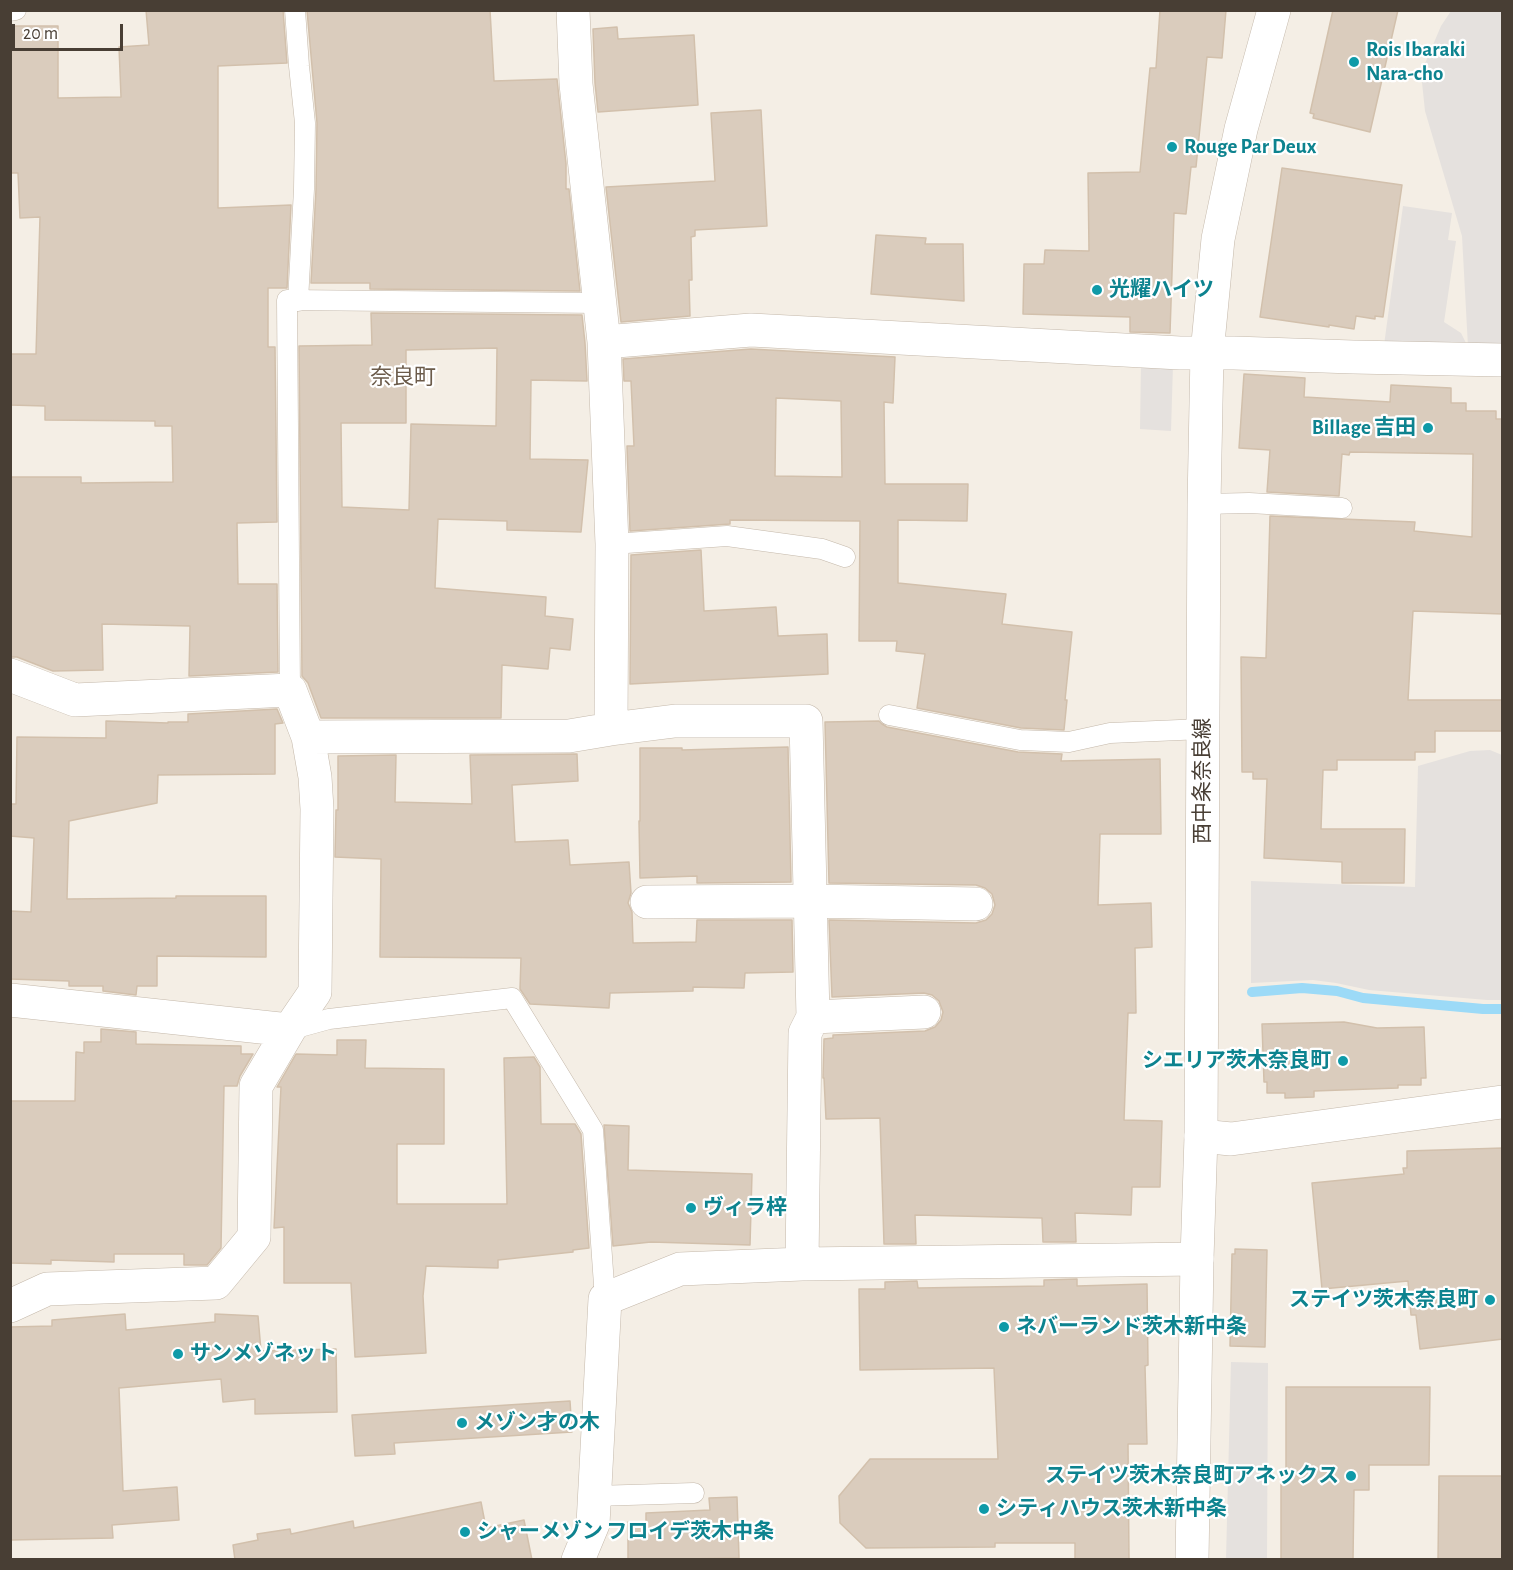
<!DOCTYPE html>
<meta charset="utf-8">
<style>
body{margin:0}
#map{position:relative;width:1513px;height:1570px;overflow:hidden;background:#f4eee5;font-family:"Alegreya Sans",sans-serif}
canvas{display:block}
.frame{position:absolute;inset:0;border:12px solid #483e34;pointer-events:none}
.scale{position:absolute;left:12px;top:24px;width:111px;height:27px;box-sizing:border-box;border:3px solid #483e34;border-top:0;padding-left:8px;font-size:18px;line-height:21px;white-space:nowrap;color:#483e34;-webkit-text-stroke:4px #fff;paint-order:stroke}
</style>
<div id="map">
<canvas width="1513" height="1570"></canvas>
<div class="frame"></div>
<div class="scale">20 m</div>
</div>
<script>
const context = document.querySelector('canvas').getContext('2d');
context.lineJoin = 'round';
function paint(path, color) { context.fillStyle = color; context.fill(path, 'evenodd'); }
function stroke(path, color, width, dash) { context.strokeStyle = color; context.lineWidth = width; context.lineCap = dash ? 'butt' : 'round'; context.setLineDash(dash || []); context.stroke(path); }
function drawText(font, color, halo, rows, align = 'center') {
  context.font = font + ' "Alegreya Sans","Noto Sans JP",sans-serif'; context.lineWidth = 4.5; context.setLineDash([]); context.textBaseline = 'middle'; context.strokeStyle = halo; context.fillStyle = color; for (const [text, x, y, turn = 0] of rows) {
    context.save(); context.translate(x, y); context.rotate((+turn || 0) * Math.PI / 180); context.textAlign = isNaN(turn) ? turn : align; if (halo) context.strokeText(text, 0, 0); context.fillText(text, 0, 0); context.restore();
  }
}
const parking = new Path2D(`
 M 1451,11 L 1502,11 L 1502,347 L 1468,347 L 1462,236 L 1425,111 L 1421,73 L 1441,26 Z
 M 1403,206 L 1452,213 L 1448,240 L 1456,241 L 1444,322 L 1461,333 L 1467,345 L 1384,345 Z
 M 1141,363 L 1173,365 L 1171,431 L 1140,429 Z
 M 1490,750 L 1502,755 L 1502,1000 L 1487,1000 L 1369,990 L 1336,983 L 1313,980 L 1251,983 L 1251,881 L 1415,887 L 1418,766 L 1470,751 Z
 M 1231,1362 L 1268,1363 L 1267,1559 L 1226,1559 Z`);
const stream = new Path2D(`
 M 1252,992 L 1302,988 L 1337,991 L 1363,998 L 1483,1009 L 1502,1009`);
const building = new Path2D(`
 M 146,10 L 283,10 L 287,63 L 218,66 L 218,208 L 291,205 L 287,288 L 268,288 L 268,347 L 275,347 L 277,522 L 237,523 L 238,584 L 277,584 L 278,672 L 189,676 L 190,626 L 102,624 L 103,670 L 53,671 L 17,657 L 10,657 L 10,477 L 81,477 L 81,483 L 173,482 L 172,426 L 155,426 L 155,421 L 45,420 L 45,406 L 10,405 L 10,354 L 36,354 L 40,217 L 20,218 L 18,173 L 10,173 L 10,26 L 58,26 L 58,98 L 121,97 L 119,47 L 149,45 Z
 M 307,10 L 490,10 L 494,81 L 557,79 L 566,164 L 566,189 L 569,189 L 580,291 L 370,289 L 370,283 L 311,283 L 316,190 L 317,123 Z
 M 1160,10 L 1226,10 L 1222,58 L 1207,57 L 1196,167 L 1191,167 L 1186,214 L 1174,213 L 1170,333 L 1130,332 L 1130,317 L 1023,314 L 1024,264 L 1044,264 L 1045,250 L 1089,251 L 1088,173 L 1140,172 L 1150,68 L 1156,68 Z
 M 1333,10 L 1398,10 L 1370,132 L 1313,118 L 1314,114 L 1310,113 Z
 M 617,27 L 618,39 L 694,35 L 698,105 L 598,112 L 595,83 L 593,29 Z
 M 761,110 L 767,226 L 695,230 L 695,236 L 691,237 L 692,280 L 689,280 L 690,316 L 621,322 L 606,187 L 715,181 L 711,113 Z
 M 1282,168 L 1402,185 L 1383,317 L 1375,316 L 1375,319 L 1356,316 L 1354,329 L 1329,325 L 1329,327 L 1260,317 Z
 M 876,235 L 926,238 L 925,244 L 963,244 L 964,301 L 871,294 Z
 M 371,313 L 582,315 L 585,343 L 587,381 L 531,380 L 530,459 L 588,460 L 581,532 L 507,530 L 507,521 L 438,519 L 435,588 L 546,597 L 545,616 L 573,619 L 570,650 L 550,648 L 548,669 L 502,665 L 501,718 L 321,718 L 308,683 L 302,676 L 299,346 L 372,345 ZM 497,348 L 496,426 L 411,424 L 409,510 L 342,507 L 341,423 L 406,423 L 406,350 Z
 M 751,349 L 895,357 L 893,403 L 884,402 L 885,484 L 968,484 L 967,521 L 898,520 L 898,583 L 1006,594 L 1002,624 L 1072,632 L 1065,700 L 1067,700 L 1064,730 L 1021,728 L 917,708 L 925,654 L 896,651 L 897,641 L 859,641 L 860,521 L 730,520 L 730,524 L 630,531 L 627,446 L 634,446 L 631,381 L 624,381 L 623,359 ZM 776,398 L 841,401 L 842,477 L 775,476 Z
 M 1244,374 L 1305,378 L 1304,397 L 1390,402 L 1391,385 L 1451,388 L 1451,403 L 1466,403 L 1466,411 L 1496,411 L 1496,419 L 1503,419 L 1503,614 L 1413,611 L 1408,700 L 1503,700 L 1503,731 L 1435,731 L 1435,752 L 1415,752 L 1415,760 L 1337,760 L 1337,770 L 1323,770 L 1321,829 L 1405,829 L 1404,883 L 1342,883 L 1342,862 L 1264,858 L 1267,779 L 1253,779 L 1253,772 L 1242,772 L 1241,657 L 1266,658 L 1270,516 L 1415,522 L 1414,531 L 1472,537 L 1473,454 L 1350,452 L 1349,455 L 1342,454 L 1339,496 L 1267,492 L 1270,450 L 1239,448 Z
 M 701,550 L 704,611 L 776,607 L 778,636 L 827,634 L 828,674 L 630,684 L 631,555 Z
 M 277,709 L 283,723 L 275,724 L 275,774 L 158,775 L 157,803 L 69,821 L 67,899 L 176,898 L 176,896 L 266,896 L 266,957 L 157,956 L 157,986 L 137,986 L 136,995 L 103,991 L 103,986 L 69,986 L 69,981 L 10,979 L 10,911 L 31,912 L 34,838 L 10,836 L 10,804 L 16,804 L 17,737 L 106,738 L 106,721 L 168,723 L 168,722 L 188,722 L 188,714 Z
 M 879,721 L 882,724 L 887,727 L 1018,752 L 1062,754 L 1061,761 L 1160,759 L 1161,834 L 1100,834 L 1098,905 L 1151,903 L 1152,947 L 1135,948 L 1136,1013 L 1128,1013 L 1124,1120 L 1162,1121 L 1160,1187 L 1132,1187 L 1131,1215 L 1075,1213 L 1076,1242 L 1043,1242 L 1042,1218 L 915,1215 L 916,1244 L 884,1244 L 880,1118 L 826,1119 L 824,1078 L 823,1078 L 824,1039 L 833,1038 L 833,1035 L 925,1031 L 935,1027 L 941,1020 L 943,1012 L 939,1001 L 932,995 L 924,993 L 832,997 L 829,920 L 976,923 L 986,920 L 992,914 L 995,905 L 992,894 L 985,888 L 976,885 L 829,883 L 825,722 Z
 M 788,747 L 791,882 L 697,883 L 697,876 L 640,878 L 639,821 L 640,821 L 640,748 L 682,748 L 682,750 Z
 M 577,754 L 578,781 L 512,785 L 515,842 L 568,840 L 570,865 L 629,862 L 631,893 L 628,903 L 632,912 L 633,943 L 696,942 L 697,920 L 792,920 L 793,972 L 745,973 L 744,988 L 693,987 L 693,991 L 610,993 L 609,1008 L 530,1004 L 520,989 L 521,958 L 380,957 L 381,859 L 335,857 L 336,810 L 338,810 L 338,756 L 396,755 L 395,802 L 472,804 L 470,755 Z
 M 1344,1022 L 1377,1028 L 1424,1027 L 1426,1078 L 1421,1078 L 1421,1085 L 1398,1085 L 1398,1088 L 1314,1091 L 1314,1097 L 1285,1098 L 1285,1093 L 1267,1093 L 1267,1082 L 1264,1082 L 1262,1024 Z
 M 101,1029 L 136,1032 L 136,1044 L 241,1046 L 241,1054 L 253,1054 L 240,1076 L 237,1086 L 224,1086 L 221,1248 L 207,1265 L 184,1265 L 184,1254 L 114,1254 L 114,1262 L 51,1260 L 51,1264 L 10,1263 L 10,1101 L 75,1101 L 76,1052 L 84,1053 L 84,1042 L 101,1042 Z
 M 337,1040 L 366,1040 L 365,1068 L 444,1069 L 444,1144 L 397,1144 L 397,1204 L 507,1204 L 504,1058 L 534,1057 L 540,1067 L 541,1124 L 575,1124 L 581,1134 L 589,1248 L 573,1250 L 573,1252 L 498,1260 L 498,1268 L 426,1266 L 423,1296 L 426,1353 L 355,1357 L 351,1283 L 284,1283 L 284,1227 L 274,1228 L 281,1087 L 277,1087 L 296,1054 L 337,1055 Z
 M 604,1125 L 629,1126 L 628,1170 L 752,1174 L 750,1245 L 651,1242 L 613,1246 Z
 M 1503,1148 L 1503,1339 L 1420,1349 L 1416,1315 L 1411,1315 L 1408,1281 L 1322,1289 L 1312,1183 L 1404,1174 L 1403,1168 L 1407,1168 L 1407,1151 Z
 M 1235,1249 L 1267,1250 L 1265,1347 L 1230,1346 L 1232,1254 L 1235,1254 Z
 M 1077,1279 L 1077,1286 L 1147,1284 L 1148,1365 L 1145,1366 L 1147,1444 L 1128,1444 L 1129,1560 L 1075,1560 L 1075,1543 L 995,1543 L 995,1547 L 866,1548 L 840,1523 L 839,1496 L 870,1459 L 998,1459 L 994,1368 L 860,1370 L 859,1289 L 885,1289 L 885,1282 L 917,1281 L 918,1288 L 1044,1286 L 1044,1280 Z
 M 125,1314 L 126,1330 L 215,1322 L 215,1314 L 258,1316 L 261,1351 L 336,1349 L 337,1412 L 255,1414 L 255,1399 L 223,1402 L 221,1379 L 119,1388 L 123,1491 L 177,1487 L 179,1520 L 112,1525 L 113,1538 L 10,1540 L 10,1327 L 52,1326 L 52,1320 Z
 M 1286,1387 L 1430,1387 L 1429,1465 L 1369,1465 L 1369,1490 L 1354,1490 L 1353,1560 L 1281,1560 L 1281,1484 L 1286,1484 Z
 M 570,1401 L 572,1432 L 394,1443 L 395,1454 L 355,1456 L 352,1415 Z
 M 1439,1476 L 1503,1476 L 1503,1560 L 1438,1560 Z
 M 737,1497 L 739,1558 L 628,1560 L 628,1522 L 646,1522 L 646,1513 L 710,1510 L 709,1498 Z
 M 481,1502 L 486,1528 L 524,1520 L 532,1560 L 235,1560 L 233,1545 L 258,1540 L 257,1534 L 290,1529 L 291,1534 L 353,1521 L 354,1528 Z`);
const service = new Path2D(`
 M 295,10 L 299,66 L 305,123 L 304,189 L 298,301
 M 10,11 L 16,10
 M 1204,504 L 1249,503 L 1342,508
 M 612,544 L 727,536 L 822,549 L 845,557
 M 290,690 L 287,300 L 600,303
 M 889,715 L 1020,740 L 1069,742 L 1110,733 L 1203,729
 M 289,1030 L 329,1019 L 512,998 L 593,1130 L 605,1299
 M 595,1496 L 694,1493`);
const minor = new Path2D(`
 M 573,10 L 576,84 L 604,342 L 612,544 L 611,729
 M 604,342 L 751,330 L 1180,353 L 1234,353 L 1353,357 L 1502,360
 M 10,675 L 75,700 L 290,690 L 308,737 L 315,777 L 317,809 L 315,992 L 289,1030 L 256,1086 L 254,1237 L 216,1283 L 47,1289 L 10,1306
 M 308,737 L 569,736 L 611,729 L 675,721 L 806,721 L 813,1017
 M 647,902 L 810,901 L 976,904
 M 10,1000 L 289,1030
 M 1201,1136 L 1231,1139 L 1502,1102
 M 802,1264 L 805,1033 L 813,1017 L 924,1012
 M 578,1560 L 593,1524 L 605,1299 L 680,1269 L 802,1264 L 1197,1259`);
const tertiary = new Path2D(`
 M 1192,1560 L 1197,1259 L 1201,1136 L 1204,504 L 1207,353 L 1218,239 L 1241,129 L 1274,10`);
const markers = [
 [1354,62,6,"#0f9aa8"],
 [1172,147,6,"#0f9aa8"],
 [1097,290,6,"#0f9aa8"],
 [1428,428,6,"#0f9aa8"],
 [1343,1061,6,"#0f9aa8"],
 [691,1208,6,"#0f9aa8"],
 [1490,1300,6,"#0f9aa8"],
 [1004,1327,6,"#0f9aa8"],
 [178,1354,6,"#0f9aa8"],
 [462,1423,6,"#0f9aa8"],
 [1351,1476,6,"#0f9aa8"],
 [984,1509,6,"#0f9aa8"],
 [465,1532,6,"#0f9aa8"]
];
const cultureNames = [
 ["Rois Ibaraki",1366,50],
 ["Nara-cho",1366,74],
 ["Rouge Par Deux",1184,147],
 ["光耀ハイツ",1109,290],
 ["Billage 吉田",1416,428,"right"],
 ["シエリア茨木奈良町",1331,1061,"right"],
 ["ヴィラ梓",703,1208],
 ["ステイツ茨木奈良町",1478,1300,"right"],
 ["ネバーランド茨木新中条",1016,1327],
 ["サンメゾネット",190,1354],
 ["メゾン才の木",474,1423],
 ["ステイツ茨木奈良町アネックス",1339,1476,"right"],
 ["シティハウス茨木新中条",996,1509],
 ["シャーメゾン フロイデ茨木中条",477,1532]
];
const streetNames = [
 ["西中条奈良線",1203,781,-90]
];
const neighbourhoodNames = [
 ["奈良町",403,377]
];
paint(parking, '#e5e1de');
stroke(stream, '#9cdaf7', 10);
paint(building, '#daccbd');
stroke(building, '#d2c0ac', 1.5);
stroke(service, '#c4b8aa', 21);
stroke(minor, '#c4b8aa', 34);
stroke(tertiary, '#c4b8aa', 34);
stroke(service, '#fff', 20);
stroke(minor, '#fff', 33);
stroke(tertiary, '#fff', 33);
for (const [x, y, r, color] of markers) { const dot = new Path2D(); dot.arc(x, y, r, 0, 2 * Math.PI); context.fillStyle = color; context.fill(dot); stroke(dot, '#fff', 2); }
drawText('bold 21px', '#0d838f', '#fff', cultureNames, 'left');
drawText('21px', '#483e34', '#fff', streetNames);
drawText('22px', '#6b5b4a', '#fff', neighbourhoodNames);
</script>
